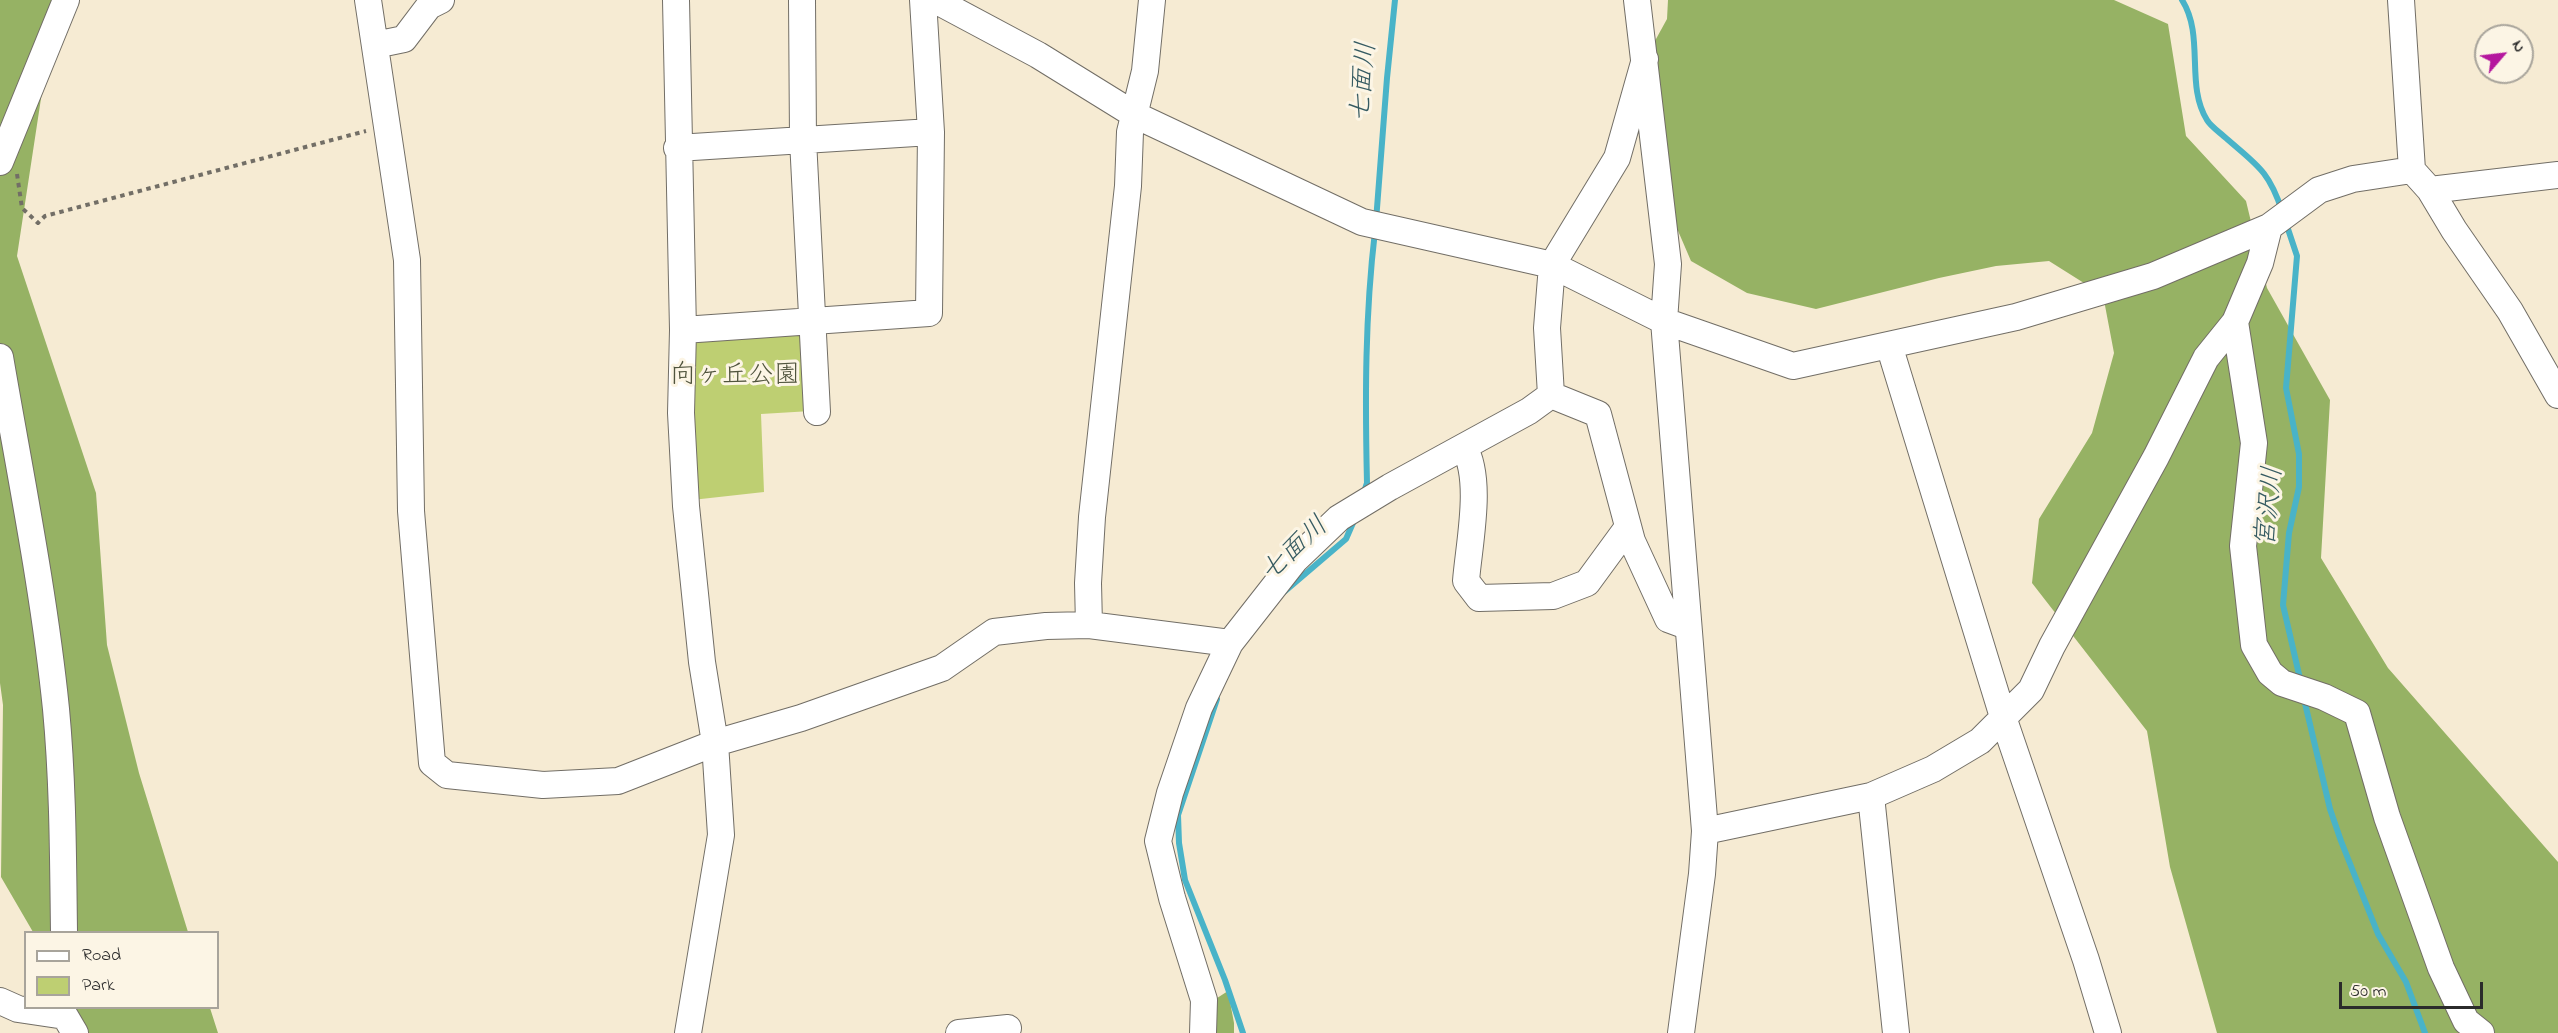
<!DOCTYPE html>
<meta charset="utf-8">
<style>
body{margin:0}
#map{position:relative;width:2558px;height:1033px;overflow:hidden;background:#f6ebd3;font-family:"Indie Flower",sans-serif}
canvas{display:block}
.legend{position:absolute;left:24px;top:931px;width:195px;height:78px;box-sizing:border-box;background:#fcf5e5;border:2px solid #a8a49b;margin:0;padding:8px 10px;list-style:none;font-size:18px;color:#2b2b2b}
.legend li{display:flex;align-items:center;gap:12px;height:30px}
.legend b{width:30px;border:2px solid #a8a49b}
.north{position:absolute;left:2474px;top:24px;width:60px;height:60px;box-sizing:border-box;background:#fcf5e5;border:2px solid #a8a49b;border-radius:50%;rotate:62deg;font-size:16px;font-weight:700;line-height:24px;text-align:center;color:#2b2b2b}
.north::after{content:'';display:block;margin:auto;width:21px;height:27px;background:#b5179e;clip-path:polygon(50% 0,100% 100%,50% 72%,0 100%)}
.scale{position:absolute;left:2339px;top:982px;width:144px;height:27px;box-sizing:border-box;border:3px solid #2b2b2b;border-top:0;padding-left:8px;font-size:18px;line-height:21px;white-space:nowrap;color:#2b2b2b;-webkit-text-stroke:4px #fcf5e5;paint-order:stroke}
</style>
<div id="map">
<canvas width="2558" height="1033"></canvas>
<ul class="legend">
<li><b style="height:8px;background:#fff"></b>Road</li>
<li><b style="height:16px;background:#becf72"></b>Park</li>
</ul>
<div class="north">N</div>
<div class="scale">50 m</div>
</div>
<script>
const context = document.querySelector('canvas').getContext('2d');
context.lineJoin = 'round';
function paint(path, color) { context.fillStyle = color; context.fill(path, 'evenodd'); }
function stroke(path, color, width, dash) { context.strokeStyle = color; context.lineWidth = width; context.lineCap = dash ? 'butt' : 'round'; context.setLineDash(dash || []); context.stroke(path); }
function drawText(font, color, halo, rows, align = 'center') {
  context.font = font + ' "Indie Flower","Klee One",sans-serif'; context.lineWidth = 6; context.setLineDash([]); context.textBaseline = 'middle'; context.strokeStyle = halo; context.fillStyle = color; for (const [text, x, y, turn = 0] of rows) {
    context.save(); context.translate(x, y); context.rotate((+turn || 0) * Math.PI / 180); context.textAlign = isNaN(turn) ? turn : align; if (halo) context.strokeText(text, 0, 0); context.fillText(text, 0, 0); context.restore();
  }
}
const green = new Path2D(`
 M 806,330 L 811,411 L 761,414 L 764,492 L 692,500 L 691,337 Z`);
const forest = new Path2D(`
 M 0,0 L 56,0 L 17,256 L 96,493 L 107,645 L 139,773 L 188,932 L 33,932 L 1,877 L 3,705 L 0,683 Z
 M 1668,0 L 2114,0 L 2168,24 L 2186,136 L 2246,201 L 2267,288 L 2330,400 L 2321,558 L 2388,668 L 2558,862 L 2558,1033 L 2217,1033 L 2170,867 L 2147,731 L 2032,583 L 2039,519 L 2092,433 L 2114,353 L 2103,295 L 2049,261 L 1996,266 L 1939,278 L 1816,309 L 1747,293 L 1691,261 L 1654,175 L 1645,59 L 1667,19 Z
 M 1228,991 L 1234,1023 L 1234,1033 L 1212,1033 L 1214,1000 Z
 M 76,1008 L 210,1008 L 218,1033 L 77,1033 Z`);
const stream = new Path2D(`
 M 2182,0 C 2205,36 2185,85 2207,120 C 2211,127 2221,133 2227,139 C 2257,165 2269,171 2282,211
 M 1376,221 L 1387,78 L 1395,0
 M 2286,223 L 2297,256 L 2286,388 L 2299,454 L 2299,487 L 2289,533 L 2283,605 L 2301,683
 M 1364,492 L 1367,483 C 1365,397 1365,316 1375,231
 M 1284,592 L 1346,539 L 1356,516
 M 1217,699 L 1178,815 L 1179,843 L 1185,880 L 1225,980 L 1243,1033
 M 2304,699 L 2330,809 L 2341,841 L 2378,934 L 2406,982 L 2425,1033`);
const path = new Path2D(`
 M 17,174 L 22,208 L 38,223 L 45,216 L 366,131`);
const minor = new Path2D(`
 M 368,0 L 407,260 L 411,511 L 432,763 L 447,775 L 543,785 L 618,781 L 715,743 L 801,718 L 942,668 L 994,632 L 1046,626 L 1089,625 L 1230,643
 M 676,0 L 683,330 L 681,413 L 686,506 L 702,662 L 715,743 L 721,835 L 688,1033
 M 802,0 L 803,140 L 817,412
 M 935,0 L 1038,55 L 1135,115 L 1362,222 L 1552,265 L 1664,321 L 1793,366 L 2016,317 L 2153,276 L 2269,227 L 2319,190 L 2353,179 L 2412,170
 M 1637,0 L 1668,264 L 1664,321 L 1705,831 L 1702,874 L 1681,1033
 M 2401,0 L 2412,170 L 2430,190 L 2558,175
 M 375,45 L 404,39 L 429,6 L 441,0
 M 677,148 L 931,132
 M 0,162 L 66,0
 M 2430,190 L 2454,230 L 2510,311 L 2558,395
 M 2235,322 L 2254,443 L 2243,546 L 2254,645 L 2270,673 L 2282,683 L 2324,697 L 2357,713 L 2387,817 L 2441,968 L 2466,1021 L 2481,1033
 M 683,330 L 929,313 L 931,132 L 923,0
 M 1889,345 L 2003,717 L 2086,960 L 2108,1033
 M 0,357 C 20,474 44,591 56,709 C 63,783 63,858 64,932
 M 1551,395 L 1598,414 L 1632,541 L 1668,619 L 1687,626
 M 1464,447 C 1483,480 1469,543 1466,581 L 1479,598 L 1553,596 L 1587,583 L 1628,527
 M 1089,625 L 1088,583 L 1092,517 L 1128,186 L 1130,132 L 1145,71 L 1152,0
 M 1871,796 L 1896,1033
 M 1705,831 L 1871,796 L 1933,769 L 1980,741 L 2031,690 L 2052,646 L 2156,457 L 2206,358 L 2235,322 L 2260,263 L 2269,227
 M 0,1001 L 18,1009 L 65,1016 L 75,1033
 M 959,1033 L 1008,1028
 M 1203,1033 L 1204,1000 L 1172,898 L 1158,841 L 1170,793 L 1199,708 L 1230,643 L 1295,560 L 1339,518 L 1390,487 L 1529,411 L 1551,395 L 1547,328 L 1552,265 L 1617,158 L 1645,59`);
const parkNames = [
 ["向ヶ丘公園",735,378]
];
const waterNames = [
 ["七面川",1366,82,-85],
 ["宮沢川",2272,507,-84],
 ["七面川",1296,551,-43]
];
paint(green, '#becf72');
paint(forest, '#96b264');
stroke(stream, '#49b3c8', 6);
stroke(minor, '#726e66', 28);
stroke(path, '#726e66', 4, [4.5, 4.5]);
stroke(minor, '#fff', 26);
drawText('26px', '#50543d', '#fcf5e5', parkNames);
drawText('italic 27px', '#365b62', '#fcf5e5', waterNames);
</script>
